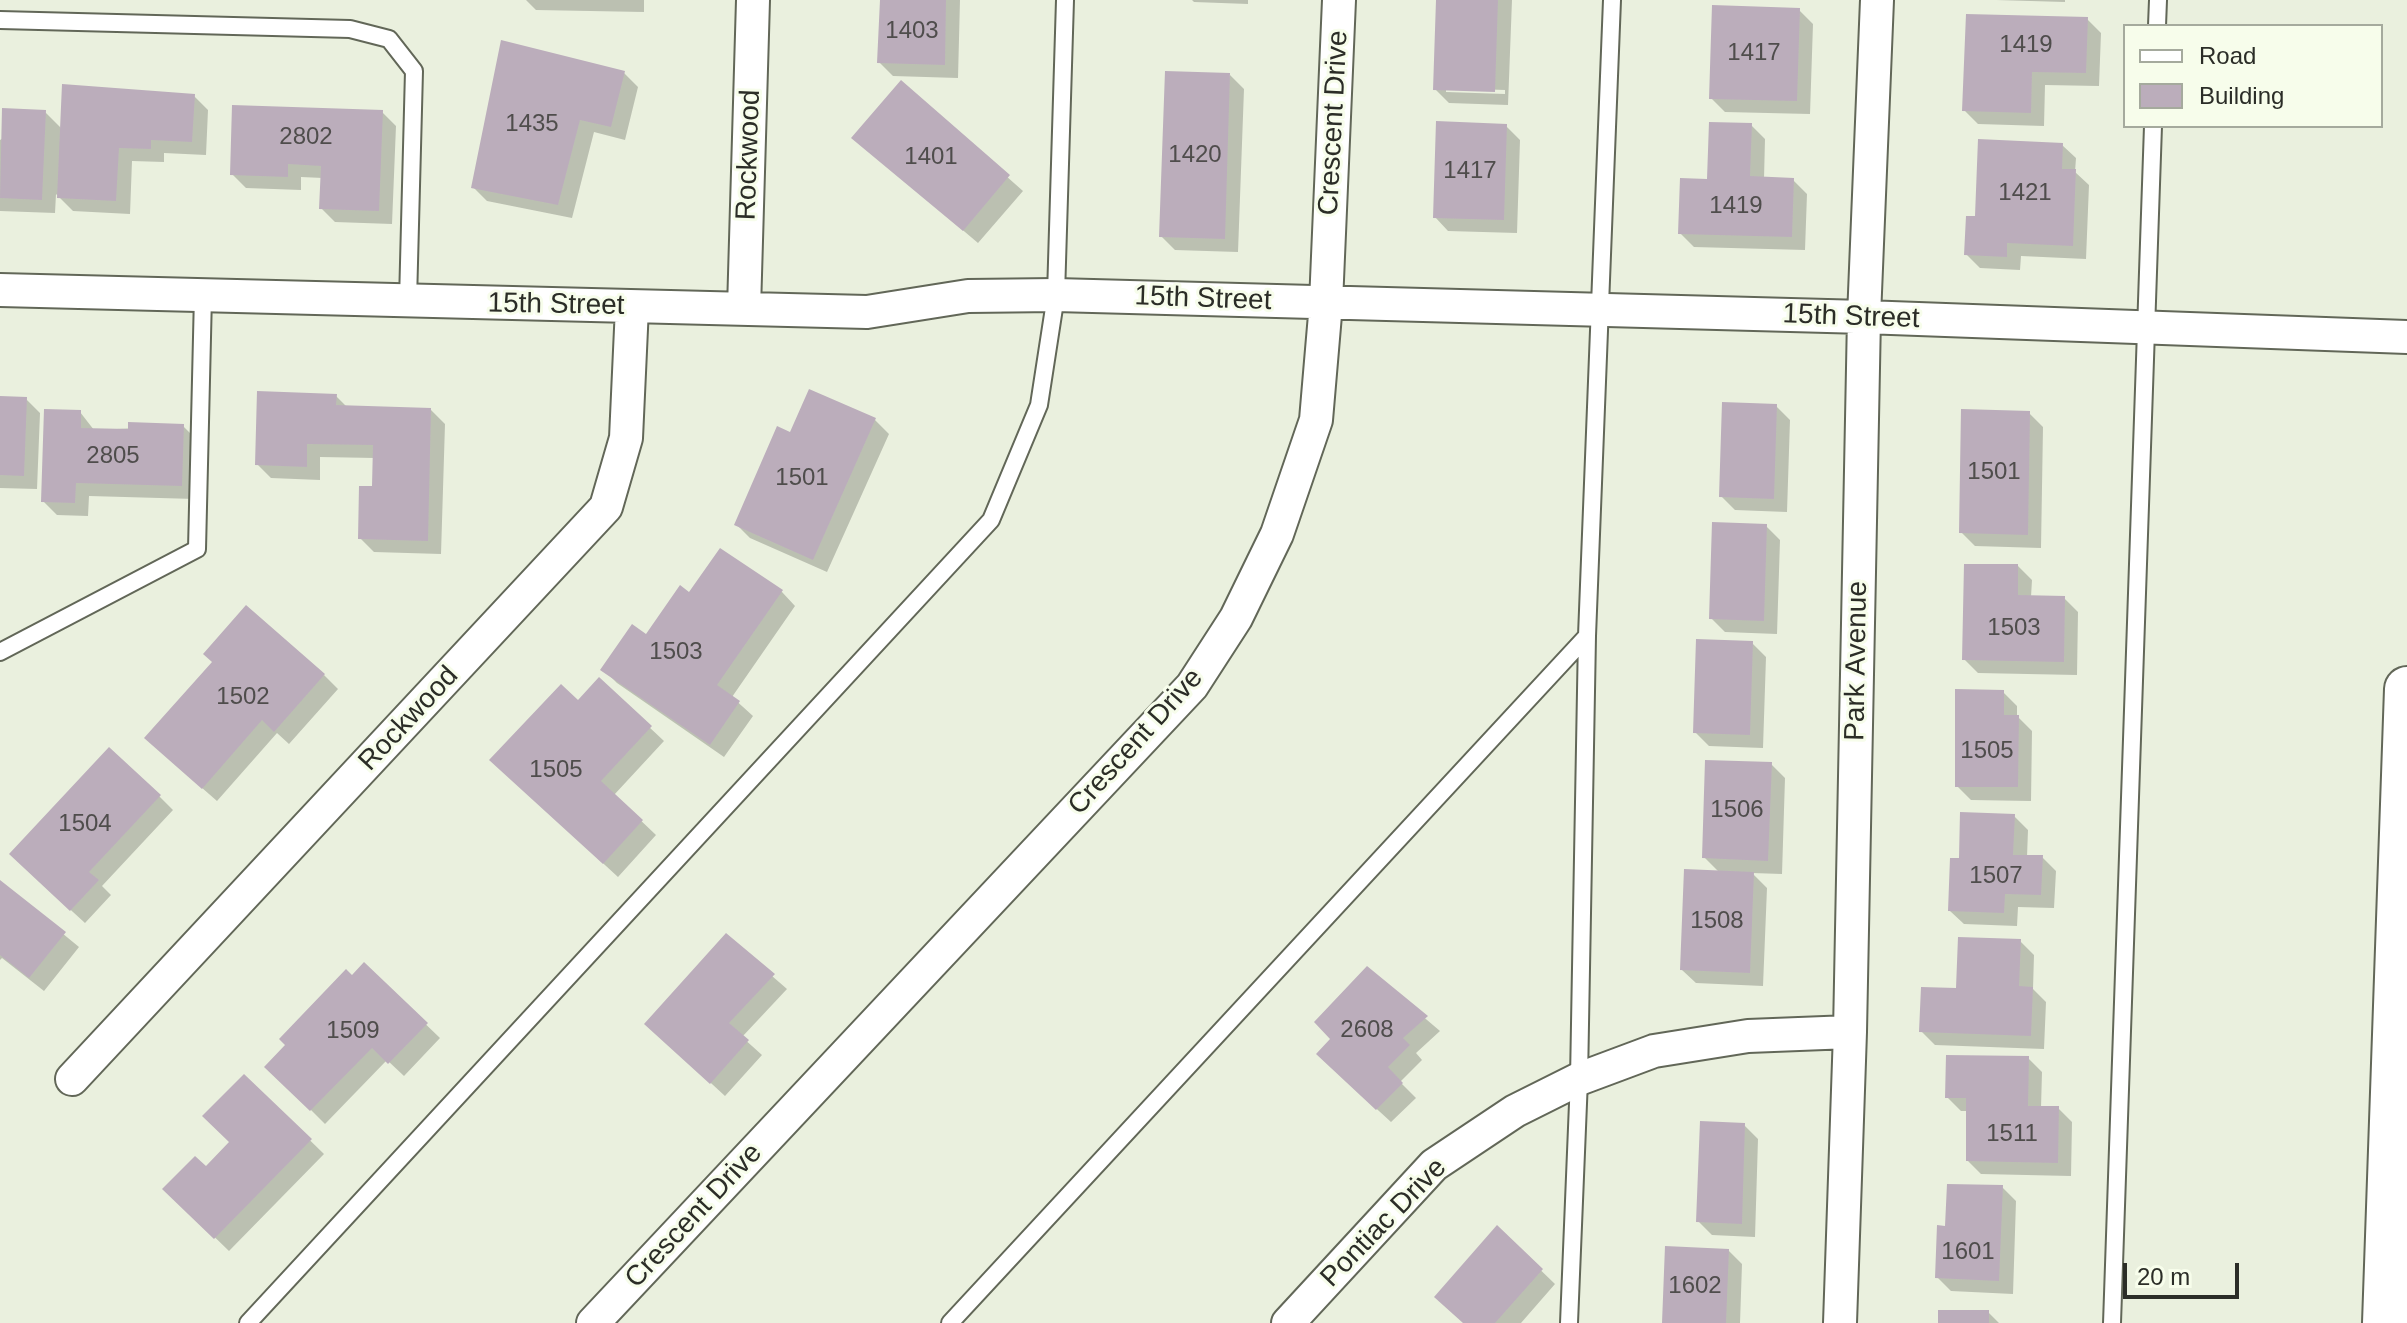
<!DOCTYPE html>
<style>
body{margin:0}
#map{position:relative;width:2407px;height:1323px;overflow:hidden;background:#eaf0de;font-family:Helvetica,sans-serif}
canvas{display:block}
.legend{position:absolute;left:2123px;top:24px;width:260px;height:104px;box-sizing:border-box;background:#f7fdeb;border:2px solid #a5aa9d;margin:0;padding:10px 14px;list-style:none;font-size:24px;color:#2b2d27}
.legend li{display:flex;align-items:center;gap:16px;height:40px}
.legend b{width:40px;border:2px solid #a5aa9d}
.scale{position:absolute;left:2123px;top:1263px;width:116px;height:36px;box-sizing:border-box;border:4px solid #2b2d27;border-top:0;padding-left:10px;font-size:24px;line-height:28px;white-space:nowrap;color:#2b2d27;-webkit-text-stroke:6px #f7fdeb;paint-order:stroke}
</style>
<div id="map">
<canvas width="2407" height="1323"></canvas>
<ul class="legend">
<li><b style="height:10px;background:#fff"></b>Road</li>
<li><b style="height:22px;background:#bbadbb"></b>Building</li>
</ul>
<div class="scale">20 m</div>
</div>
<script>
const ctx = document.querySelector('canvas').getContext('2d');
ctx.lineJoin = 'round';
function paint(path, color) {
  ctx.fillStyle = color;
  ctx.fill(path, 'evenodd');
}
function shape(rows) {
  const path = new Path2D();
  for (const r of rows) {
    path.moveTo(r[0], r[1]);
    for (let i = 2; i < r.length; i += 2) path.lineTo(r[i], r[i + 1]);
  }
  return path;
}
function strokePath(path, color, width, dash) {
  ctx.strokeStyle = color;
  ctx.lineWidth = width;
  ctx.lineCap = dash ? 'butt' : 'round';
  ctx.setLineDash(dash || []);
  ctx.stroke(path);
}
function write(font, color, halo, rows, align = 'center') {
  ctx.font = font + ' Helvetica,sans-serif';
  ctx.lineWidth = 6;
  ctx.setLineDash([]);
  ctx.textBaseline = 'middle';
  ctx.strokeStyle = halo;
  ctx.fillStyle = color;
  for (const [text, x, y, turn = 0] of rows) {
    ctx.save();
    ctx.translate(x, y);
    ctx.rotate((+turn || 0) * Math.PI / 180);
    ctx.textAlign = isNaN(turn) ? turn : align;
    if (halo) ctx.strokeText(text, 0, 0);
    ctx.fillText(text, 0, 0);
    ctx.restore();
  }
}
const shadow = shape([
 [526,0,644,0,644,12,536,10],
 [882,0,960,0,958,78,893,76,879,62],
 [1192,0,1248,0,1248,4,1194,2],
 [1438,0,1512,0,1508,105,1449,103,1435,89],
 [1446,88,1505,90,1505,94,1446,92],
 [1996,0,2065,0,2065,2],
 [1799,10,1813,24,1810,114,1725,112,1711,98],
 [2087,19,2101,33,2099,86,2045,85,2044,126,1978,124,1965,111],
 [624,73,638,87,625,140,594,132,572,218,487,201,473,187],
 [1230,75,1244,89,1238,252,1175,250,1161,236],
 [901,83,1023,191,978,243,854,138],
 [194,96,208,110,206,155,164,153,164,162,132,161,130,214,73,211,56,194,55,213,0,211,0,140,45,112,62,129],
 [382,112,396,126,392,224,335,222,321,208,323,178,301,177,301,190,246,188,232,174],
 [1751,125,1765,139,1764,179,1793,180,1807,194,1805,250,1694,247,1680,233,1709,181],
 [1506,126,1520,140,1517,233,1448,231,1435,217],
 [2062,145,2076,158,2075,172,2089,185,2086,259,2021,256,2020,270,1980,268,1966,254,1976,218],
 [336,396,348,408,431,410,445,424,441,554,374,552,360,538,374,488,375,458,320,457,320,480,271,478,257,464],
 [0,398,26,399,40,413,37,489,0,488],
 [1776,406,1790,420,1787,512,1735,510,1721,496],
 [80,412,94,430,183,426,197,440,195,499,89,496,88,516,57,515,43,501],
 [2029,413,2043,427,2041,548,1975,546,1961,532],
 [875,420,889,434,827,572,750,538,736,524,791,435],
 [1766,526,1780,540,1777,634,1725,632,1711,618],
 [2018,566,2032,580,2031,597,2064,598,2078,612,2077,675,1978,673,1964,659],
 [782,592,795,606,732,697,753,716,724,757,617,683,603,669,646,637,690,595],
 [1752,643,1766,657,1763,748,1709,746,1695,732],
 [324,675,338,689,289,744,277,733,217,801,161,752],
 [599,680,664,741,614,795,656,835,618,877,506,774],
 [2003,692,2017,706,2017,716,2032,731,2031,801,1971,800,1957,786],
 [1771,764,1785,778,1782,874,1752,873,1767,888,1763,986,1696,983,1682,970,1719,872,1704,857],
 [159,796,173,810,102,886,111,895,85,923,25,868],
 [2014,816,2028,830,2027,857,2042,857,2056,871,2054,908,2018,907,2017,926,1964,924,1950,911,1961,860],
 [0,882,79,947,44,991,2,958,0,960],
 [726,936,787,989,742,1037,762,1055,725,1096,661,1037],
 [2020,941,2034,955,2033,989,2046,1002,2044,1049,1935,1045,1921,1031,1958,990],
 [364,965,440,1038,404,1076,387,1060,325,1124,267,1066],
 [1367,969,1440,1031,1416,1053,1422,1060,1400,1082,1416,1098,1391,1122,1332,1068,1333,1039],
 [2028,1058,2042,1072,2041,1108,2058,1108,2072,1122,2071,1176,1981,1174,1968,1161,1968,1111,1961,1111,1947,1097],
 [244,1076,324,1154,229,1251,165,1189,206,1169,232,1142],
 [1744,1125,1758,1139,1755,1237,1712,1235,1698,1221],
 [2002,1187,2016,1201,2013,1294,1951,1291,1937,1277],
 [1497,1228,1555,1284,1521,1323,1465,1323],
 [1728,1250,1742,1264,1740,1323,1664,1323],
 [1988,1312,1999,1323,1940,1323]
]);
const building = shape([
 [880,0,946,0,945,65,877,63],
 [1436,0,1498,0,1495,92,1433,90],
 [1712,5,1800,8,1797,101,1709,99],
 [1966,14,2088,17,2086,73,2032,72,2031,113,1962,111],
 [501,40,625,71,611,127,580,120,558,205,471,188],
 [1165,71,1230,73,1225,239,1159,237],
 [901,80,1010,175,963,231,851,138],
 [62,84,195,94,192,142,151,140,151,149,119,148,116,201,57,198],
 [232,105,383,110,379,211,319,209,321,166,288,164,288,177,230,175],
 [2,108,46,110,42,200,0,198],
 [1436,121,1507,124,1504,220,1433,218],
 [1709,122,1752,123,1750,176,1794,178,1792,237,1678,234,1680,178,1707,179],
 [1978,139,2063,143,2062,169,2076,169,2073,246,2007,243,2007,257,1964,255,1966,216,1975,216],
 [809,389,876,418,813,560,734,525,777,426,790,432],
 [257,391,337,394,336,405,431,408,428,541,358,539,359,486,372,486,373,445,307,444,307,467,255,465],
 [0,396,27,397,24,476,0,475],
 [1722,402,1777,404,1774,499,1719,497],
 [44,409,81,410,81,428,128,429,128,422,184,424,182,486,76,483,75,503,41,502],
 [1961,409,2030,411,2028,535,1959,533],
 [1712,522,1767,524,1764,621,1709,619],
 [720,548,783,590,717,685,740,701,710,745,600,670,632,624,646,634,680,585,689,592],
 [1964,564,2018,564,2018,595,2065,596,2064,662,1962,660],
 [246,605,325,674,274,732,262,720,202,789,144,738,212,662,203,654],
 [1696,639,1753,641,1750,735,1693,733],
 [599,677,652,726,601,781,643,820,603,864,489,760,561,684,578,700],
 [1955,689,2004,690,2004,715,2019,715,2018,787,1955,787],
 [109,747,161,795,89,872,99,880,70,911,9,854],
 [1705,760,1772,762,1768,861,1702,858],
 [1960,812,2015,814,2013,855,2043,855,2041,895,2005,894,2004,913,1948,911,1950,858,1959,858],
 [1684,869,1754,872,1750,973,1680,970],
 [0,880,66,932,29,978,0,955],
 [726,933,775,974,729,1023,749,1040,710,1084,644,1024],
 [1958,937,2021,939,2019,986,2033,987,2031,1036,1919,1032,1921,987,1956,988],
 [364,962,428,1023,388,1064,372,1048,310,1111,264,1067,285,1045,279,1039,346,969,352,975],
 [1367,966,1428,1016,1403,1038,1410,1045,1388,1067,1403,1083,1376,1110,1316,1054,1330,1039,1314,1022],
 [1946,1055,2029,1056,2028,1106,2059,1106,2058,1163,1966,1161,1966,1098,1945,1098],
 [244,1074,312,1139,214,1239,162,1189,195,1156,206,1166,229,1142,202,1116],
 [1700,1121,1745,1123,1742,1224,1696,1222],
 [1947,1184,2003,1185,1999,1281,1935,1278,1937,1225,1945,1226],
 [1497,1225,1543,1269,1495,1323,1463,1323,1434,1297],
 [1665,1246,1729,1249,1726,1323,1662,1323],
 [1938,1310,1989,1310,1989,1323,1938,1323]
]);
const lane = shape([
 [0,20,350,29,389,39,414,71,408,301],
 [2157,26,2158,0],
 [0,652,197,549,203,295],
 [248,1323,991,520,1039,405,1056,295,1065,0],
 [950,1323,1587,636],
 [1569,1323,1579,1079,1587,636,1612,0],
 [2112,1323,2153,126]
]);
const street = shape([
 [0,290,867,312,968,296,1056,295,1864,317,2407,337],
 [744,309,753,0],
 [72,1079,606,507,626,438,632,307],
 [593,1323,1192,686,1236,618,1277,534,1316,420,1326,303,1339,0],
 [1288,1323,1434,1165,1515,1111,1579,1079,1654,1051,1748,1036,1850,1032],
 [1840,1323,1850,1032,1864,317,1877,0]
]);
const secondary = shape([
 [2385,1323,2407,689]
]);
const numberNames = [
 ["1403",912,31],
 ["1419",2026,45],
 ["1417",1754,53],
 ["1435",532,124],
 ["2802",306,137],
 ["1420",1195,155],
 ["1401",931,157],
 ["1417",1470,171],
 ["1421",2025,193],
 ["1419",1736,206],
 ["2805",113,456],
 ["1501",1994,472],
 ["1501",802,478],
 ["1503",2014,628],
 ["1503",676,652],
 ["1502",243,697],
 ["1505",1987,751],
 ["1505",556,770],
 ["1506",1737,810],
 ["1504",85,824],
 ["1507",1996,876],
 ["1508",1717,921],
 ["2608",1367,1030],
 ["1509",353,1031],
 ["1511",2012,1134],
 ["1601",1968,1252],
 ["1602",1695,1286]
];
const streetNames = [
 ["Crescent Drive",1334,123,-87],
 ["Rockwood",749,155,-88],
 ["15th Street",1203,299,2],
 ["15th Street",556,305,1],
 ["15th Street",1851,317,2],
 ["Park Avenue",1857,661,-89],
 ["Rockwood",409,719,-47],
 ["Crescent Drive",1136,742,-48],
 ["Crescent Drive",694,1216,-47],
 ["Pontiac Drive",1384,1223,-46]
];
paint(shadow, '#0003');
paint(building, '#bbadbb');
strokePath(lane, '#626758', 20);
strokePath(street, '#626758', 36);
strokePath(secondary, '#626758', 48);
strokePath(lane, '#fff', 16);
strokePath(street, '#fff', 32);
strokePath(secondary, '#fff', 44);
write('24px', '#4f4d4c', null, numberNames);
write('28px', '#2b2d27', '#f7fdeb', streetNames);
</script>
